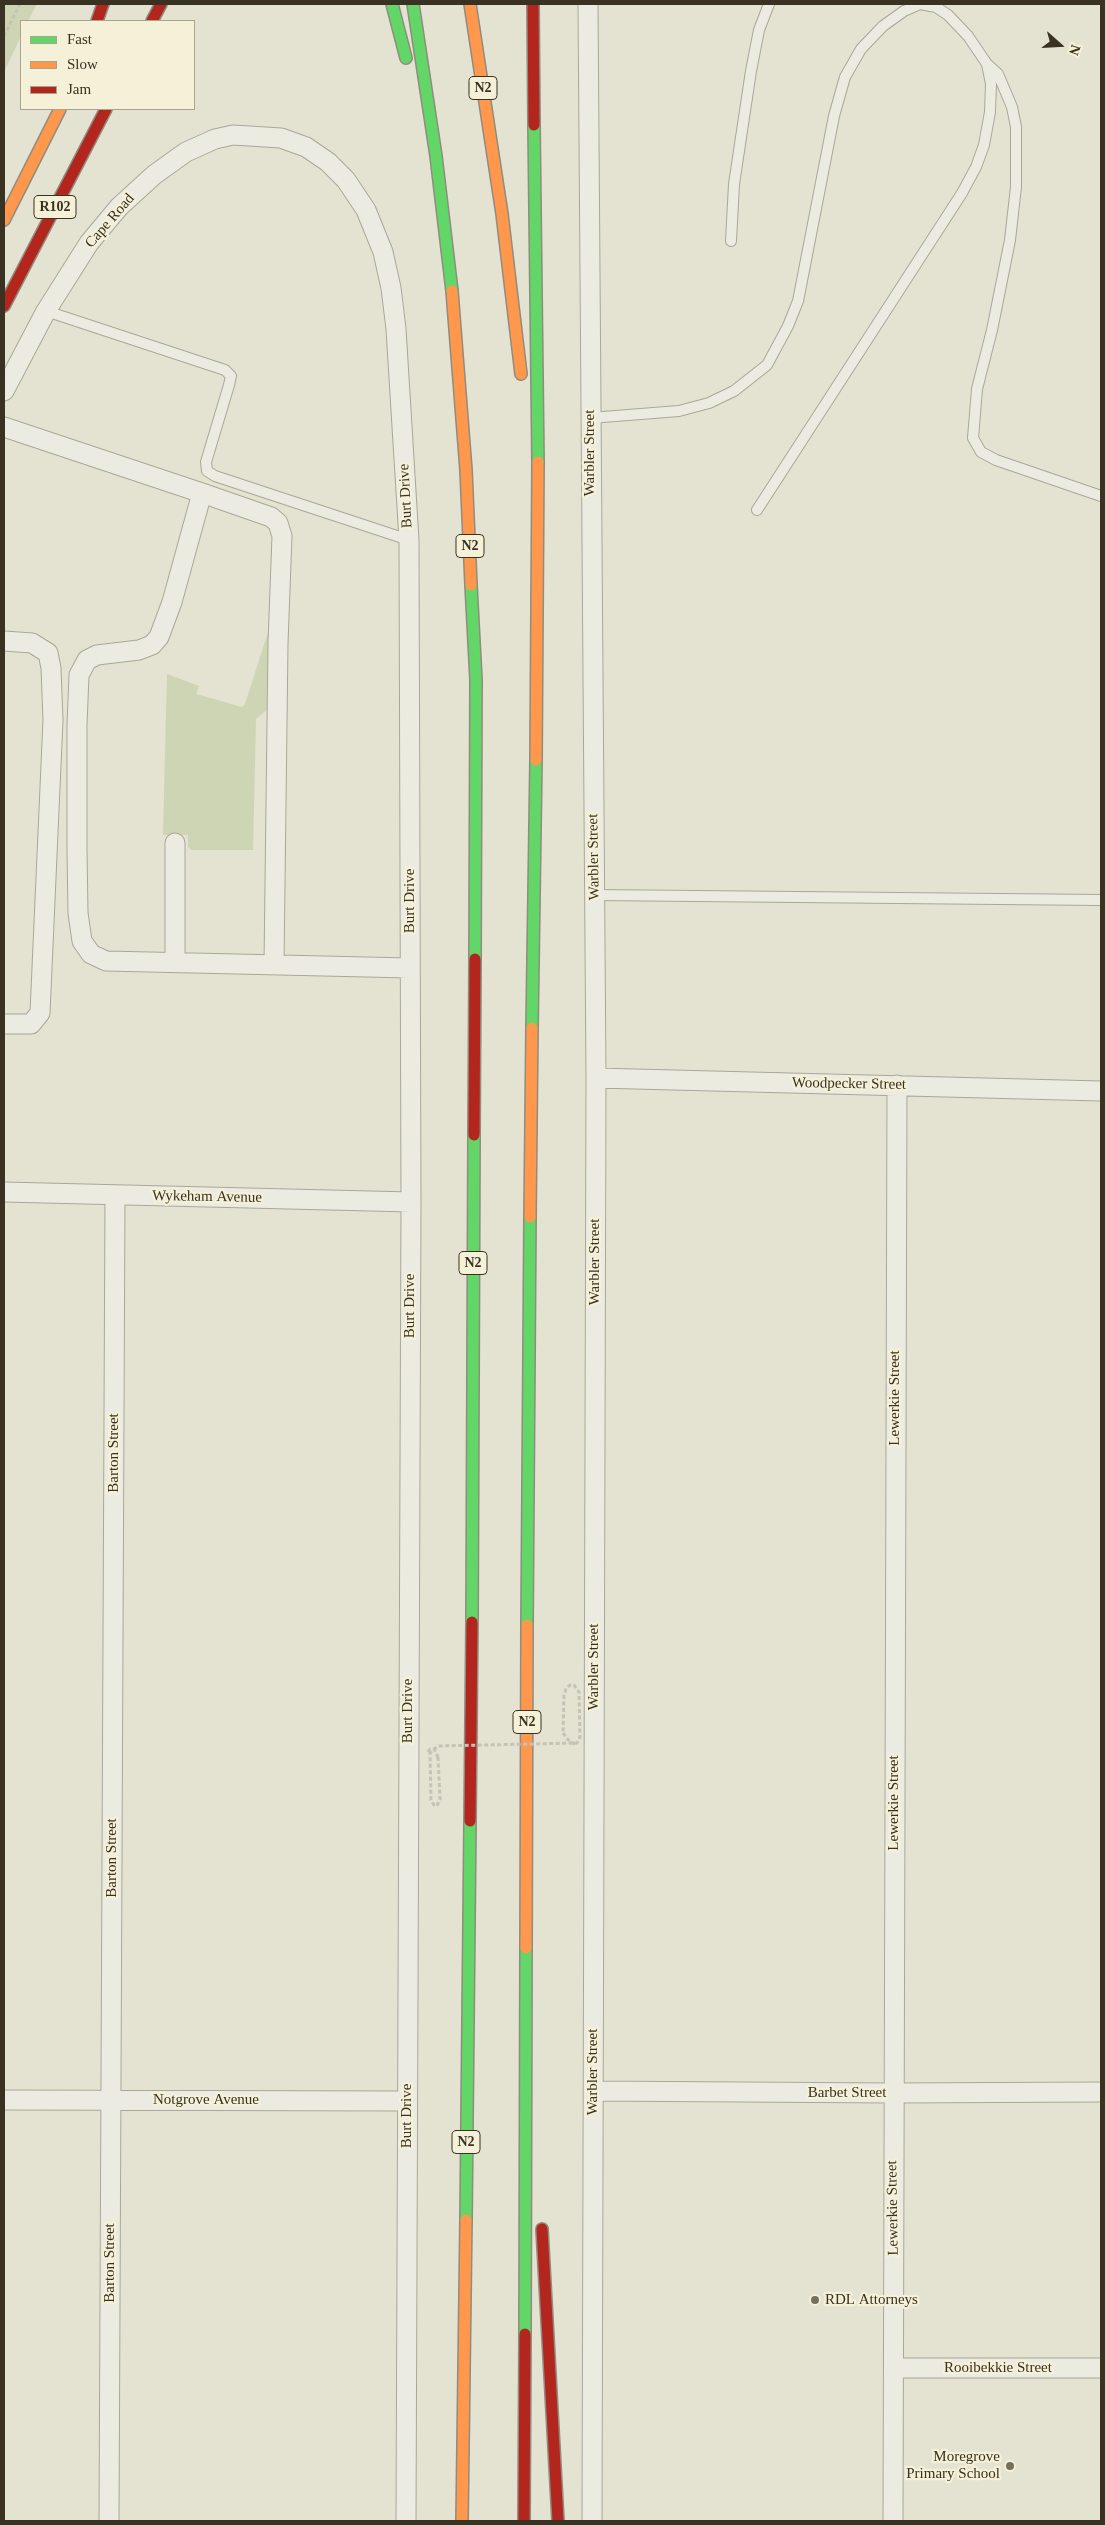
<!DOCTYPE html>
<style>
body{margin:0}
#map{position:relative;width:1105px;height:2525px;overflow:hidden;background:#e4e2d0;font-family:"Times New Roman",serif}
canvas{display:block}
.frame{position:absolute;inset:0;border:5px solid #393121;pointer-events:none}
.legend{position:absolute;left:20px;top:20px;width:175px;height:90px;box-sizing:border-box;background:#f4f1d8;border:1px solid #a9a48f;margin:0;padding:6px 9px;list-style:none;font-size:15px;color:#393121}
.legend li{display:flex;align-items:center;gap:10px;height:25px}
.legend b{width:25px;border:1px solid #a9a48f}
.north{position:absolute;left:1035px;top:20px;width:50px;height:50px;-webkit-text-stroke:4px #f4f1d8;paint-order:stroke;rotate:109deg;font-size:14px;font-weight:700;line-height:20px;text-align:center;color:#393121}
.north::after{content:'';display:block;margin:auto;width:18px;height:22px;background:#393121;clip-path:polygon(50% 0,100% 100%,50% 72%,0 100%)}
</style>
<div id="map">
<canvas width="1105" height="2525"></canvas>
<div class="frame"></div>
<ul class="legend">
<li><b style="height:6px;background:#63d668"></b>Fast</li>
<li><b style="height:6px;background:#ff974d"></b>Slow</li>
<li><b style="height:6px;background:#b3261e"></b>Jam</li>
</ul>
<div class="north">N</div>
</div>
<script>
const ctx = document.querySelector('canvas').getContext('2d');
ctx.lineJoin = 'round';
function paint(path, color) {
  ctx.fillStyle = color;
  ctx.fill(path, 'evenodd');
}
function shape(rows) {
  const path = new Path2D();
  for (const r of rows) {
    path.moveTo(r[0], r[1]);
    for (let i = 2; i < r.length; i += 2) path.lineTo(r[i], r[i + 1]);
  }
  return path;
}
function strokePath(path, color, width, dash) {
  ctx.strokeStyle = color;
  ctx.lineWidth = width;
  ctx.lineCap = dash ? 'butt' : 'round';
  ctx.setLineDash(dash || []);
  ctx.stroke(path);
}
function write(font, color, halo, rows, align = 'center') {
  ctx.font = font + ' "Times New Roman",serif';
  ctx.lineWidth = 4.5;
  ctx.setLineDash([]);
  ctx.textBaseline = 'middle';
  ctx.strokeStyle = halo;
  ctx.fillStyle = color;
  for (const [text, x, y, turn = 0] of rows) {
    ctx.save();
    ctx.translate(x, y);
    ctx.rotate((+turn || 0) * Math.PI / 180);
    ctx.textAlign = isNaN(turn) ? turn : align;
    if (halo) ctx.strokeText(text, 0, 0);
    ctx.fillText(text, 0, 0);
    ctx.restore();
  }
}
const green = shape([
 [4,4,37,4,28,21,21,21,21,36,4,72],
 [270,626,267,710,256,719,253,850,191,850,188,846,188,835,163,835,167,674,199,686,196,694,242,707,245,704]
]);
const path = shape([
 [4,36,20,4],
 [563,1733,570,1742,576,1744],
 [428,1752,430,1749,434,1749,438,1757]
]);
const lane = shape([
 [731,241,734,184,751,71,759,30,769,4],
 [46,311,225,370,231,376,229,385,206,462,207,471,215,476,409,540],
 [590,418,679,411,709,403,734,391,767,365,788,326,798,301,834,116,845,77,861,49,883,26,904,11,920,4,936,7,948,15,968,36,987,64,998,74,1012,107,1016,127,1016,187,1010,240,992,330,977,389,973,438,981,452,996,460,1101,496],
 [757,510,962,193,976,167,984,145,990,112,991,84,987,64],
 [594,895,1101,900]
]);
const street = shape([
 [588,4,596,1078,592,2521],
 [4,391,46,311,89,243,119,207,154,175,186,152,215,139,233,135,281,138,306,147,328,162,346,180,366,210,383,252,391,288,396,329,409,540,411,1202,406,2521],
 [4,427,202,493,271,517,278,523,282,536,278,643,274,965],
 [202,493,172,602,159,637,152,645,139,650,97,655,87,660,79,675,77,725,77,849,78,913,82,941,91,954,106,961,410,968],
 [4,641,32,643,48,653,51,668,53,720,40,1013,31,1024,4,1024],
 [175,962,175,843],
 [596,1078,1101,1091],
 [4,1192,411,1202],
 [593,2091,892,2093,1101,2092],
 [4,2100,407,2101],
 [895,2368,1101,2368],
 [109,2521,115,1195],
 [893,2521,897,1085]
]);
const fast = shape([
 [392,4,406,58],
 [413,4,436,156,452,291],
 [534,125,538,462],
 [471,585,476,680,475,959],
 [532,1028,536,760],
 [472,1622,474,1135],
 [527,1625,530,1217],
 [466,2220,470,1821],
 [525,2334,526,1948]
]);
const slow = shape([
 [470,4,502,214,521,374],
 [4,220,60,109],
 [452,291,466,470,471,585],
 [536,760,538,462],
 [530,1217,532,1028],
 [526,1948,527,1625],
 [462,2521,466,2220]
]);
const jam = shape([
 [533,4,534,125],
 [97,21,103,4],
 [152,21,161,4],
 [4,306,106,109],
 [474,1135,475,959],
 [470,1821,472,1622],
 [542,2229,558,2521],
 [524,2521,525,2334]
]);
const pathBridge = shape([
 [438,1757,440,1799,437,1806,434,1805,431,1800,430,1753,438,1746,577,1743,580,1737,579,1692,574,1685,570,1685,566,1689,564,1695,563,1733]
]);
const markers = [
 [815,2300,5,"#756f5e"],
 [1010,2466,5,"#756f5e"]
];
const shields = [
 [483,88,28],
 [55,207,42],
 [470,546,28],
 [473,1263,28],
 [527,1722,28],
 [466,2142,28]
];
const shieldNames = [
 ["N2",483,88],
 ["R102",55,207],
 ["N2",470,546],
 ["N2",473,1263],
 ["N2",527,1722],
 ["N2",466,2142]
];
const streetNames = [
 ["Cape Road",110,221,-49],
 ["Warbler Street",590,453,-90],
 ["Burt Drive",406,496,-93],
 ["Warbler Street",594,857,-91],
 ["Burt Drive",410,901,-90],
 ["Woodpecker Street",849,1084,1],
 ["Wykeham Avenue",207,1197,1],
 ["Warbler Street",595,1262,-90],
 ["Burt Drive",410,1306,-90],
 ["Lewerkie Street",895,1398,-90],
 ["Barton Street",114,1453,-90],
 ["Warbler Street",594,1667,-90],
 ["Burt Drive",408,1711,-90],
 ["Lewerkie Street",894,1803,-90],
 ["Barton Street",112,1858,-90],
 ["Warbler Street",593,2072,-90],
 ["Barbet Street",847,2093],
 ["Notgrove Avenue",206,2100],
 ["Burt Drive",407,2116,-90],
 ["Lewerkie Street",893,2208,-91],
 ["Barton Street",110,2263,-90],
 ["Rooibekkie Street",998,2368]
];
const poiNames = [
 ["RDL Attorneys",825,2300],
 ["Moregrove",1000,2457,"right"],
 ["Primary School",1000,2474,"right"]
];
paint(green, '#ced5b4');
strokePath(lane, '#aaa799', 12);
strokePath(street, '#aaa799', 21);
strokePath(fast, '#8f8c80', 14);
strokePath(slow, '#8f8c80', 14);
strokePath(jam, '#8f8c80', 14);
strokePath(path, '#c5c3b8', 3, [4, 2.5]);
strokePath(lane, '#ecebe1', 10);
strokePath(street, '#ecebe1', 19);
strokePath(fast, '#63d668', 11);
strokePath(slow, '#ff974d', 11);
strokePath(jam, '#b3261e', 11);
strokePath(pathBridge, '#c5c3b8', 3, [4, 2.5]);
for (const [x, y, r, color] of markers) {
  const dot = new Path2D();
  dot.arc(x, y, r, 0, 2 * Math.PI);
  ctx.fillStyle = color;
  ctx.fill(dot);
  strokePath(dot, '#f4f1d8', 2);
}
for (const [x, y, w] of shields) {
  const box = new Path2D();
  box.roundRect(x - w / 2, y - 11.5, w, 23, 4);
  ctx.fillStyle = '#f4f1d8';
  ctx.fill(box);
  strokePath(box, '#393121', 1);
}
write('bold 14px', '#393121', null, shieldNames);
write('15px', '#393121', '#f4f1d8', streetNames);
write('15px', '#393121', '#f4f1d8', poiNames, 'left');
</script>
